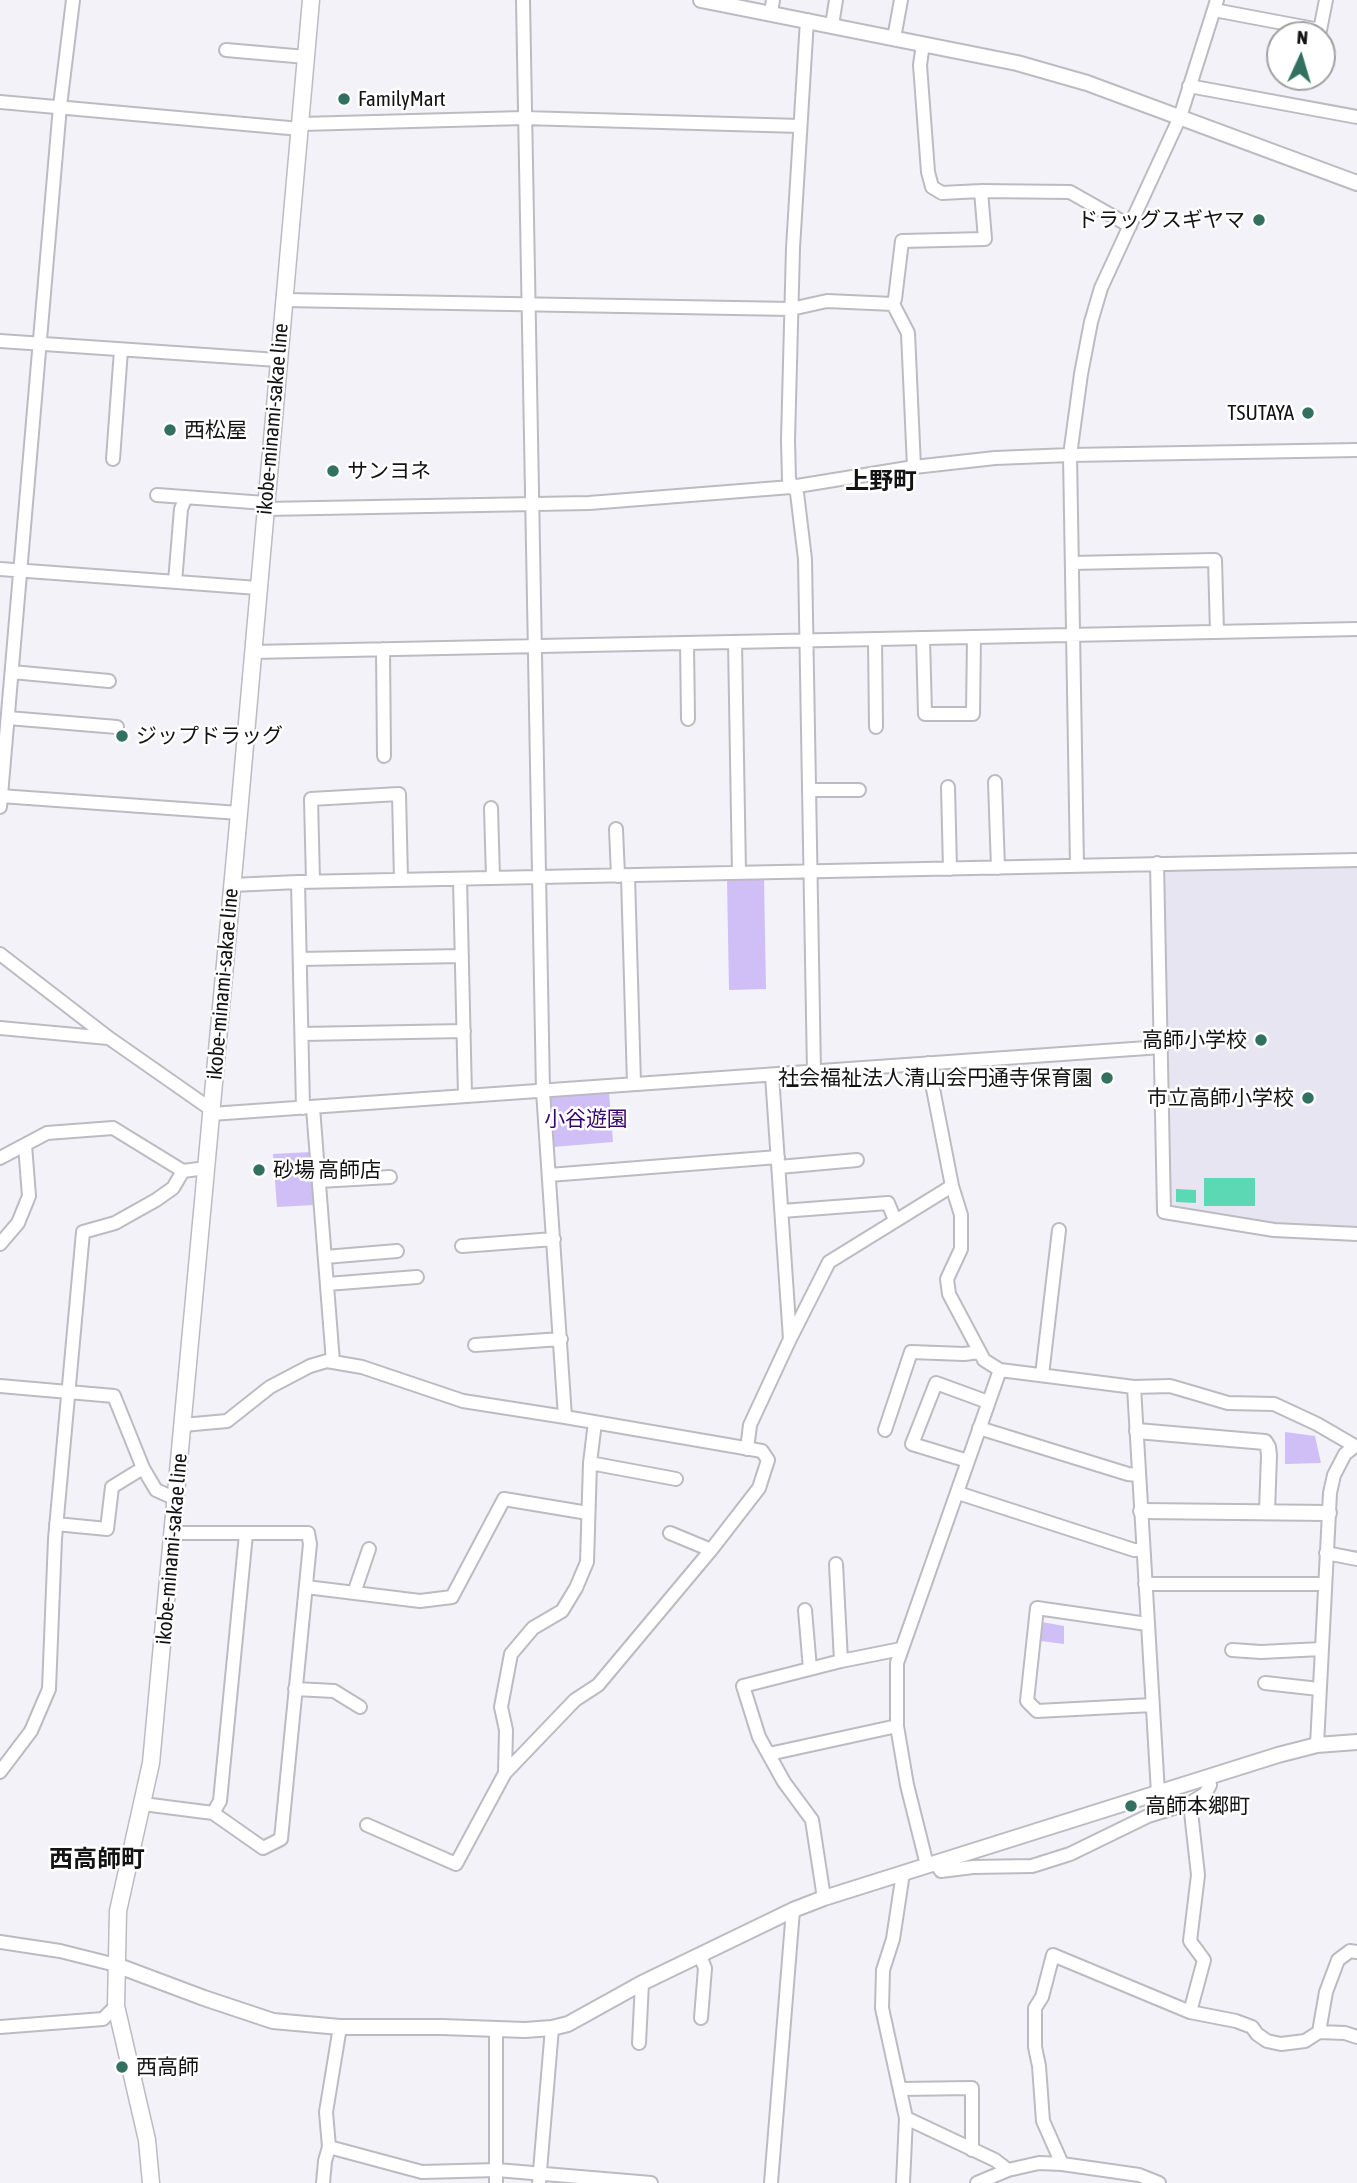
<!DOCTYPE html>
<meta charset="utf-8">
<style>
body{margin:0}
#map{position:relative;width:1357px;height:2183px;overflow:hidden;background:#f3f2f8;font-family:"Asap Condensed",sans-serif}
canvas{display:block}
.north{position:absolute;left:1266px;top:21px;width:70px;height:70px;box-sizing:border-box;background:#fff;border:2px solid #a1a1a1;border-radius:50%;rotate:4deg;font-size:19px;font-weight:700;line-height:28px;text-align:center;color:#131314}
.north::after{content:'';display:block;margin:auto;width:24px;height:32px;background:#32715f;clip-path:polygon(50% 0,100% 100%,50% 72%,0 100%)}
</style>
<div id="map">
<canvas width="1357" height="2183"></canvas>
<div class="north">N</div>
</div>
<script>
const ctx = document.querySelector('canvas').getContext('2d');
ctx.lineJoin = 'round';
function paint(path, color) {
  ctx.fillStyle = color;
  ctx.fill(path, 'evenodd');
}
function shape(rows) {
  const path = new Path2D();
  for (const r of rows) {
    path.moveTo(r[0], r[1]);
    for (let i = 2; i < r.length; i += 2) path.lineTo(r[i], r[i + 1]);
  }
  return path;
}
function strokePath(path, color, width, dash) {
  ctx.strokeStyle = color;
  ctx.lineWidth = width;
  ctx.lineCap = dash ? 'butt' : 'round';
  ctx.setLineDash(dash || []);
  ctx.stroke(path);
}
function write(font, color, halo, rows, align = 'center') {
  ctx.font = font + ' "Asap Condensed","Noto Sans JP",sans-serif';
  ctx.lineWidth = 5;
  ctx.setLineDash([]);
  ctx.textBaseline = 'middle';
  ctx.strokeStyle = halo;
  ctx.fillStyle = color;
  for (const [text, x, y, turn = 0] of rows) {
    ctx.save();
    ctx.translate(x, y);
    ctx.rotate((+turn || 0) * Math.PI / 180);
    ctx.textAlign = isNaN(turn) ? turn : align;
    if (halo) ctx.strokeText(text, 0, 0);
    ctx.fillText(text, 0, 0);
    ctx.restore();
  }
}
const built = shape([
 [1357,865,1357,1230,1283,1226,1168,1206,1162,875,1167,869]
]);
const green = shape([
 [764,878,766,989,729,990,727,879],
 [609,1092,613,1142,553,1147,549,1098,551,1096],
 [310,1152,314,1205,277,1207,273,1154],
 [1285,1432,1315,1436,1321,1463,1285,1464],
 [1042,1622,1064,1626,1064,1644,1041,1641]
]);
const water = shape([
 [1204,1178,1255,1178,1255,1206,1204,1206],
 [1176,1189,1196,1190,1196,1203,1176,1202]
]);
const minor = shape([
 [523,0,543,1091,565,1417],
 [1214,10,1320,30,1326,0],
 [771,13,773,0],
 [807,20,793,248,788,440,789,480,797,493,805,559,814,1072],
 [832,25,836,0],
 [894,38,901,0],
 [923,44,920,65,928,172,932,187,942,193,981,191],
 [226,50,306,57],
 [1189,86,1357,117],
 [0,102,300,129],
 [301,124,524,118,800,126],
 [284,300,791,309,827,301,893,304,895,299,902,241,985,239,981,191,1070,192,1130,226],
 [893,304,908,333,914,467],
 [0,341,278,360],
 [113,459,121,350],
 [157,495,265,503],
 [265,509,589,503,791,487,914,467,995,458,1070,455,1357,450],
 [1072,563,1215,560,1217,632],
 [0,569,258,588],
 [175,582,181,509,186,497],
 [923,638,925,714,973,714,974,637],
 [875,639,876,727],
 [735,642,739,873],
 [687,643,688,719],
 [383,649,384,756],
 [252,652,1357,629],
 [12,672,109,681],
 [8,718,117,727],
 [995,782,998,868],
 [948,787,950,869],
 [810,790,859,790],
 [0,796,239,813],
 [0,807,60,106,73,0],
 [491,808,493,878],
 [616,829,618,876],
 [1157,863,1164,1212,1274,1230,1357,1234],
 [1077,866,1070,455,1081,374,1091,322,1101,288,1180,117,1217,0],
 [628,876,634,1084],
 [460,879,465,1096],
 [313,881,311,799,399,794,401,880],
 [298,882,303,1108],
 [232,885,298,882,1357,860],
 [0,954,109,1038,212,1110],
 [300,959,462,956],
 [0,1028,108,1038],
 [302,1034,464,1031],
 [928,1063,952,1186,961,1215,961,1249,947,1279,949,1294,984,1360,1000,1370,1134,1387,1158,1793],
 [313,1108,333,1362],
 [211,1114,1161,1047],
 [0,1158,47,1133,113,1128,183,1171,206,1168],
 [779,1167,857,1160],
 [549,1175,778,1157],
 [319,1181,390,1177],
 [782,1211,888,1203,895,1220],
 [0,1244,18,1223,29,1196,25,1145],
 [462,1246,554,1239],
 [325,1257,397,1251],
 [327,1284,417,1277],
 [790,1339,829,1262,952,1186],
 [475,1345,561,1339],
 [1042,1375,1059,1230],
 [0,1386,114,1396,143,1468,156,1490,176,1499],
 [1134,1387,1170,1386,1228,1403,1274,1404,1317,1424,1355,1446,1345,1454,1334,1475,1330,1493,1317,1745],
 [183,1425,227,1421,270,1387,310,1366,327,1361,362,1367,463,1401,565,1417,762,1451,768,1460,759,1488,711,1550,598,1685,575,1700,505,1773],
 [979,1428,1128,1474,1138,1475],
 [885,1430,911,1352,964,1354,980,1352],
 [747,1449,750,1425,790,1339,772,1075],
 [968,1461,912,1444,936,1383,988,1402],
 [590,1463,676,1479],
 [958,1493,1134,1550,1143,1550],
 [56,1524,107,1529,112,1487,143,1468],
 [670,1533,711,1550],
 [1326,1553,1357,1559],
 [836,1564,841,1661],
 [1145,1584,1324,1584],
 [306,1587,420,1601,452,1597,504,1499,588,1513],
 [354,1593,369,1549],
 [805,1610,810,1669],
 [1147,1624,1037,1608,1027,1701,1037,1711,1152,1705],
 [1232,1650,1261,1652,1321,1649],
 [1265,1683,1319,1689],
 [295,1689,334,1691,360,1707],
 [769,1754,897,1726],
 [0,1772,31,1731,49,1689,55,1539,83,1232,115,1223,156,1200,173,1188,183,1171],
 [143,1804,213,1813,263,1848,281,1839,310,1544,308,1533,173,1533],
 [213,1813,220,1801,246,1534],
 [367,1825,456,1864,505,1773,506,1730,501,1707,511,1654,533,1628,562,1611,576,1588,587,1562,590,1463,595,1422],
 [935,1863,941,1871,973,1867,1032,1866,1070,1854,1148,1816,1190,1803,1205,1794,1210,1785,1208,1777],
 [927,1865,907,1785,897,1726,897,1663,1000,1370],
 [903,1873,893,1939,883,1970,882,2008,906,2118,903,2183],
 [824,1898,812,1820,784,1782,759,1737,743,1686,841,1661,901,1649],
 [0,1942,60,1951,116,1965],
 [700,1956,705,1968,701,2018],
 [1190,2012,1236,2021,1252,2027,1257,2034,1267,2041,1281,2044,1305,2041,1319,2032,1326,1992,1338,1960,1350,1951,1357,1952],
 [0,2027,103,2019,116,2006],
 [496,2029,496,2183],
 [1319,2032,1345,2033,1357,2037],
 [639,2043,642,1983],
 [900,2089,972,2088,972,2150],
 [906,2118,995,2160,1008,2170],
 [329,2147,422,2172,497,2170,651,2183],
 [1062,2164,1043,2121,1039,2066,1035,2047,1035,2008,1042,1997,1053,1955,1190,2012,1204,1960,1190,1941,1198,1875,1190,1803],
 [323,2183,325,2161,329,2147,326,2112,340,2027],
 [539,2183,552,2028],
 [771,2183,793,1910],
 [977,2183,1008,2170,1039,2163,1062,2164,1139,2175,1159,2183]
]);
const tertiary = shape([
 [701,0,1017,63,1087,83,1357,183],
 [1137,1431,1265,1442,1268,1447,1269,1455,1267,1512],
 [1141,1511,1329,1513],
 [116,1965,204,1998,273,2021,340,2027,442,2027,525,2030,552,2028,568,2024,642,1983,793,1910,824,1898,1278,1755,1317,1745,1357,1742]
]);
const secondary = shape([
 [151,2183,147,2140,116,2006,118,1911,151,1763,239,813,311,0]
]);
const markers = [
 [344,99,7,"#32715f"],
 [1259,220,7,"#32715f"],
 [1308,413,7,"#32715f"],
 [170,430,7,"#32715f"],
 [333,471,7,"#32715f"],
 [122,736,7,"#32715f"],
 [1261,1040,7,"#32715f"],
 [1107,1078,7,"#32715f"],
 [1308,1098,7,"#32715f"],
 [259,1170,7,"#32715f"],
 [1131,1806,7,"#32715f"],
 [122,2067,7,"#32715f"]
];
const poiNames = [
 ["FamilyMart",358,99],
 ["ドラッグスギヤマ",1245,220,"right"],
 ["TSUTAYA",1294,413,"right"],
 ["西松屋",184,430],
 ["サンヨネ",347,471],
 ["ジップドラッグ",136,736],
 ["高師小学校",1247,1040,"right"],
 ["社会福祉法人清山会円通寺保育園",1093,1078,"right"],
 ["市立高師小学校",1294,1098,"right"],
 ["砂場 高師店",273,1170],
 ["高師本郷町",1145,1806],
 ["西高師",136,2067]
];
const streetNames = [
 ["ikobe-minami-sakae line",273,419,-85],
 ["ikobe-minami-sakae line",223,984,-85],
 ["ikobe-minami-sakae line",172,1549,-85]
];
const parkNames = [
 ["小谷遊園",586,1119]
];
const quarterNames = [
 ["上野町",881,481],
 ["西高師町",97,1859]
];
paint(built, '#e8e5f2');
paint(green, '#cfbff6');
paint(water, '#5bd9b5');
strokePath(minor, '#bdbbc1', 16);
strokePath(tertiary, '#bdbbc1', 18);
strokePath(secondary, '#bdbbc1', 19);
strokePath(minor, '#fff', 12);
strokePath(tertiary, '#fff', 14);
strokePath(secondary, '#fff', 16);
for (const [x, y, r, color] of markers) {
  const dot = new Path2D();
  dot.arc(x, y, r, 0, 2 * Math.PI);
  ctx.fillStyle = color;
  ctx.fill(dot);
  strokePath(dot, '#fff', 2.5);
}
write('21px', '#131314', '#fff', poiNames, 'left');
write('21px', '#131314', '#fff', streetNames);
write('21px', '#3a066e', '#fff', parkNames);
write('bold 24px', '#131314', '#fff', quarterNames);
</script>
